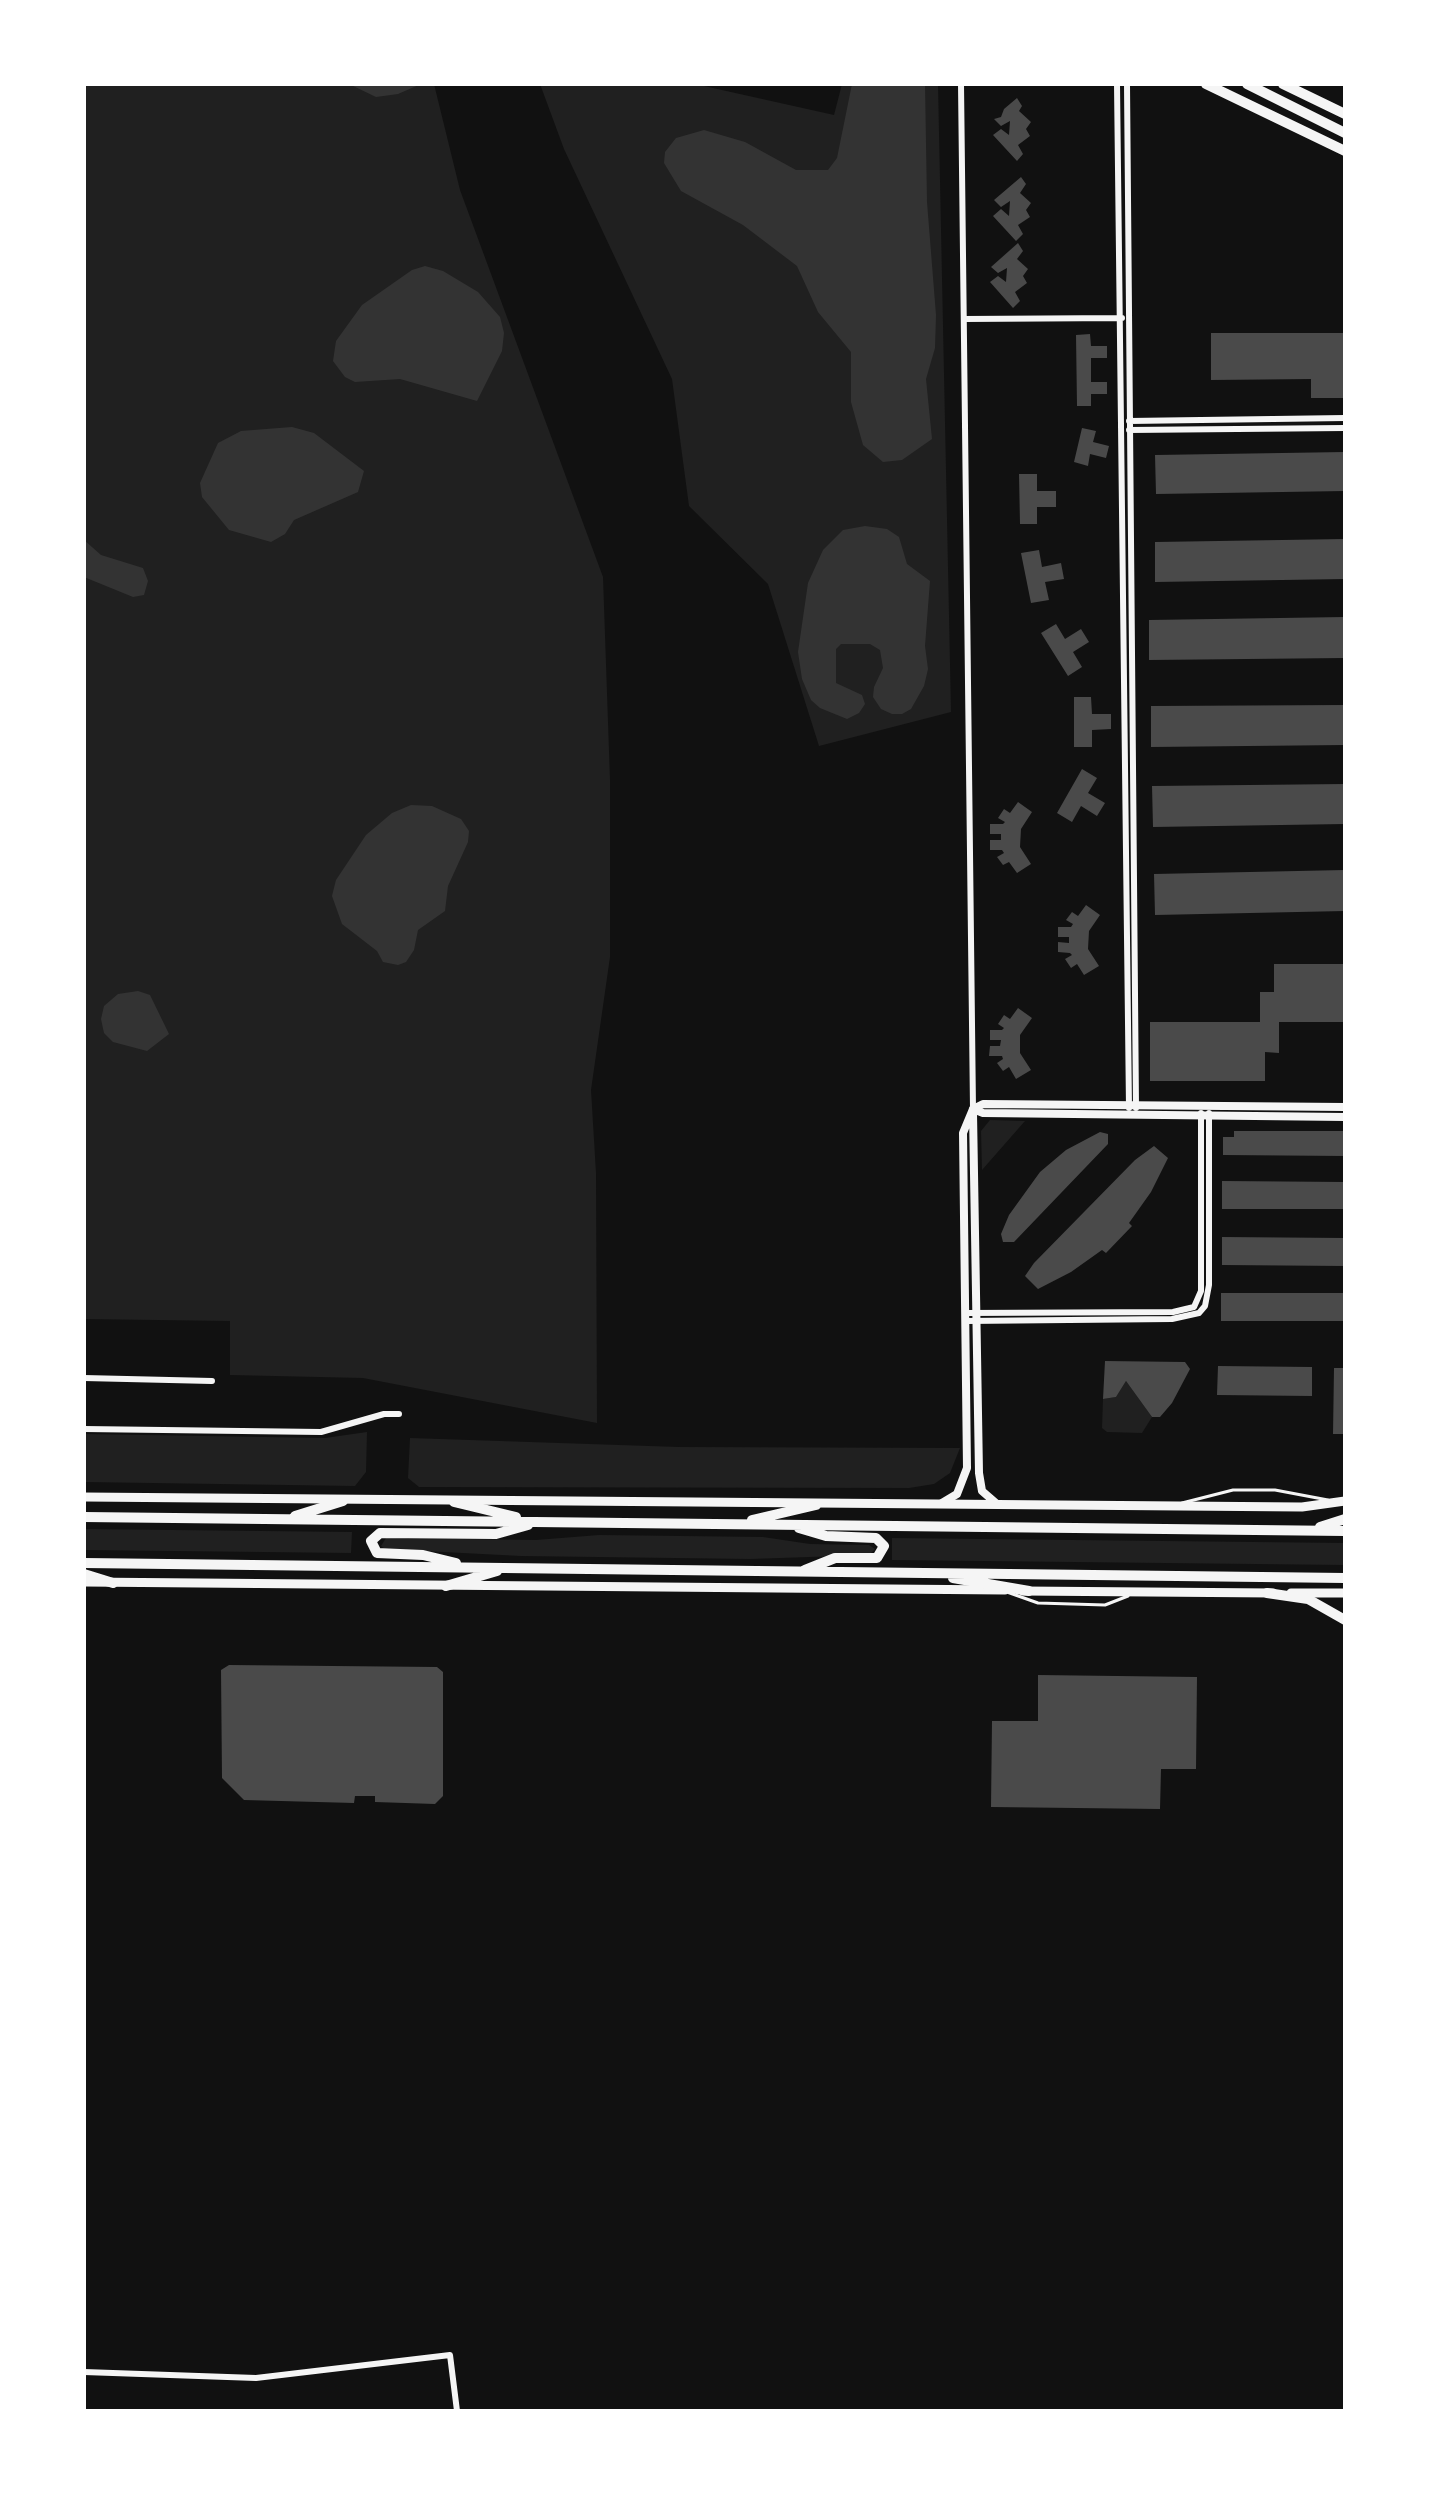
<!DOCTYPE html>
<style>
body{margin:0}
#map{position:relative;width:1429px;height:2495px;overflow:hidden;background:#111;font-family:Helvetica,sans-serif}
canvas{display:block}
.frame{position:absolute;inset:0;border:86px solid #fff;pointer-events:none}
</style>
<div id="map">
<canvas width="1429" height="2495"></canvas>
<div class="frame"></div>
</div>
<script>
const ctx = document.querySelector('canvas').getContext('2d');
ctx.lineJoin = 'round';
function paint(path, color) {
  ctx.fillStyle = color;
  ctx.fill(path, 'evenodd');
}
function shape(rows) {
  const path = new Path2D();
  for (const r of rows) {
    path.moveTo(r[0], r[1]);
    for (let i = 2; i < r.length; i += 2) path.lineTo(r[i], r[i + 1]);
  }
  return path;
}
function strokePath(path, color, width, dash) {
  ctx.strokeStyle = color;
  ctx.lineWidth = width;
  ctx.lineCap = dash ? 'butt' : 'round';
  ctx.setLineDash(dash || []);
  ctx.stroke(path);
}
const green = shape([
 [84,84,434,84,460,190,603,577,610,780,610,957,591,1090,596,1173,597,1423,363,1378,230,1375,230,1321,84,1319],
 [540,84,695,84,834,115,842,84,938,84,951,712,819,746,768,584,689,506,672,379,564,149],
 [990,1120,1025,1121,982,1170,981,1131],
 [1126,1381,1152,1417,1142,1433,1107,1432,1102,1428,1103,1399,1116,1397],
 [367,1432,366,1472,355,1486,84,1482,84,1434,325,1438],
 [410,1438,679,1447,960,1448,950,1473,934,1484,909,1488,419,1487,408,1478],
 [84,1529,352,1532,351,1553,84,1550],
 [599,1535,763,1537,810,1544,869,1545,875,1549,869,1555,750,1559,521,1556,385,1549,381,1546,386,1538,536,1540],
 [892,1538,1345,1543,1345,1565,892,1560]
]);
const water = shape([
 [349,84,421,84,398,94,376,97],
 [852,84,925,84,927,202,936,315,935,348,926,379,932,439,902,460,883,462,863,445,851,402,851,352,818,312,797,266,743,225,681,191,664,163,665,152,676,138,704,130,745,142,796,170,828,170,837,158],
 [425,266,443,271,478,292,500,317,504,333,502,351,477,401,400,379,355,382,345,377,333,361,336,341,362,305,412,270],
 [292,427,314,433,364,471,358,492,294,520,285,534,271,542,229,530,202,497,200,483,218,443,241,431],
 [865,526,887,529,899,537,907,564,930,581,925,646,928,669,924,686,911,709,902,714,892,714,881,709,873,697,874,687,883,668,880,650,870,644,841,644,836,649,836,683,862,695,865,704,859,713,847,719,820,708,811,700,802,679,798,652,808,583,823,550,843,530],
 [84,540,101,555,143,568,148,581,144,595,133,597,84,577],
 [411,805,432,806,461,819,469,831,468,842,448,886,445,911,418,930,414,950,406,962,398,965,383,962,377,951,342,924,332,896,336,880,366,835,392,813],
 [138,991,150,995,169,1034,147,1051,113,1042,104,1033,101,1019,104,1006,118,994]
]);
const building = shape([
 [1017,98,1022,106,1019,111,1031,122,1026,129,1030,136,1018,145,1023,154,1017,161,993,135,1001,129,1009,135,1010,121,1001,126,994,119,1001,117,1004,109],
 [1021,177,1026,184,1020,193,1031,203,1026,210,1030,217,1018,225,1023,234,1016,241,993,216,1001,209,1009,216,1010,201,1001,207,994,200],
 [1018,243,1023,251,1017,259,1028,269,1023,276,1027,283,1015,292,1020,301,1013,308,990,282,998,276,1006,282,1007,268,998,273,991,267],
 [1211,333,1345,333,1345,398,1311,398,1311,379,1211,380],
 [1090,334,1091,346,1107,346,1107,358,1091,358,1091,382,1107,382,1107,394,1091,394,1091,406,1077,406,1076,335],
 [1082,428,1096,431,1093,442,1109,446,1106,458,1090,454,1088,466,1074,462],
 [1345,452,1345,491,1156,494,1155,455],
 [1019,474,1037,474,1037,491,1056,491,1056,507,1037,507,1037,524,1020,524],
 [1345,539,1345,579,1155,582,1155,542],
 [1039,550,1042,567,1061,563,1064,579,1045,582,1049,600,1031,603,1021,553],
 [1345,617,1345,658,1149,660,1149,620],
 [1056,624,1065,639,1081,629,1089,642,1073,652,1082,667,1068,676,1041,633],
 [1074,697,1091,697,1092,714,1111,714,1111,729,1092,730,1092,747,1074,747],
 [1345,705,1345,745,1151,747,1151,706],
 [1082,769,1097,778,1088,793,1105,803,1097,816,1081,806,1072,822,1057,813],
 [1345,784,1345,824,1153,827,1152,786],
 [1018,802,1032,812,1021,829,1020,847,1031,864,1017,873,1009,862,1003,865,997,857,1004,853,1002,850,990,850,990,840,1001,840,1001,834,990,834,990,824,1003,824,1005,822,998,818,1004,809,1010,813],
 [1345,870,1345,911,1155,915,1154,874],
 [1086,905,1100,915,1089,931,1088,949,1099,966,1084,975,1077,964,1071,968,1065,959,1072,955,1070,953,1058,952,1058,942,1069,943,1069,937,1058,937,1058,927,1071,927,1073,924,1066,920,1072,912,1078,916],
 [1274,964,1345,964,1345,1022,1279,1022,1279,1053,1265,1052,1265,1081,1150,1081,1150,1022,1260,1022,1260,992,1274,992],
 [1018,1008,1032,1018,1020,1035,1020,1053,1031,1070,1016,1079,1009,1067,1003,1071,997,1063,1003,1059,1002,1056,989,1056,990,1046,1000,1046,1001,1040,990,1040,990,1030,1002,1030,1004,1028,998,1024,1004,1015,1010,1019],
 [1234,1131,1345,1131,1345,1156,1223,1155,1223,1137,1234,1137],
 [1100,1132,1108,1134,1108,1144,1014,1242,1003,1242,1001,1234,1009,1215,1040,1172,1066,1150],
 [1154,1146,1168,1158,1151,1192,1129,1223,1132,1226,1106,1253,1102,1250,1071,1272,1038,1289,1025,1276,1034,1263,1135,1160],
 [1222,1181,1345,1182,1345,1209,1222,1209],
 [1222,1237,1345,1238,1345,1266,1222,1265],
 [1221,1293,1345,1293,1345,1321,1221,1321],
 [1105,1361,1185,1362,1190,1369,1172,1403,1160,1417,1152,1417,1126,1381,1116,1397,1103,1399],
 [1218,1366,1312,1367,1312,1396,1217,1395],
 [1334,1368,1345,1368,1345,1434,1333,1434],
 [229,1665,437,1667,443,1672,443,1796,435,1804,375,1802,375,1796,355,1796,354,1803,244,1800,222,1778,221,1670],
 [1038,1675,1197,1677,1196,1769,1161,1769,1160,1809,991,1807,992,1721,1038,1721]
]);
const service = shape([
 [1182,1503,1233,1490,1275,1490,1328,1500],
 [1007,1592,1038,1603,1105,1605,1128,1596]
]);
const minor = shape([
 [961,84,973,1109],
 [1117,84,1129,1108],
 [1127,84,1136,1108],
 [964,319,1122,318],
 [1129,421,1345,418],
 [1129,430,1345,428],
 [966,1313,1173,1312,1194,1307,1201,1291,1201,1113],
 [966,1321,1172,1319,1199,1313,1205,1306,1209,1285,1209,1113],
 [84,1378,212,1381],
 [84,1429,321,1432,384,1414,399,1414],
 [84,2372,256,2378,450,2355,457,2411]
]);
const tertiary = shape([
 [973,1109,983,1104,1345,1107],
 [973,1109,983,1113,1345,1117],
 [973,1113,979,1473,982,1491,997,1504],
 [942,1503,957,1494,967,1468,963,1133,973,1109]
]);
const secondary = shape([
 [84,1497,1302,1507,1345,1501],
 [84,1582,1005,1590],
 [1023,1591,1273,1593],
 [1291,1593,1345,1593]
]);
const primary = shape([
 [1206,84,1345,151],
 [454,1502,516,1517],
 [295,1516,343,1501],
 [84,1517,1345,1531],
 [752,1520,816,1505],
 [1320,1527,1345,1519],
 [799,1528,826,1536,876,1538,884,1546,877,1558,835,1558,805,1570],
 [84,1563,1345,1578],
 [456,1563,423,1555,377,1553,371,1541,380,1533,496,1534,528,1525],
 [84,1574,113,1583],
 [953,1578,1029,1591],
 [446,1586,497,1571],
 [1267,1593,1308,1599,1345,1620]
]);
const trunk = shape([
 [1247,84,1345,133],
 [1283,84,1345,114]
]);
paint(green, '#202020');
paint(water, '#333');
paint(building, '#4a4a4a');
strokePath(service, '#f5f5f5', 3);
strokePath(minor, '#f5f5f5', 6);
strokePath(tertiary, '#f5f5f5', 8);
strokePath(secondary, '#f5f5f5', 9);
strokePath(primary, '#f5f5f5', 10);
strokePath(trunk, '#f5f5f5', 10);
</script>
